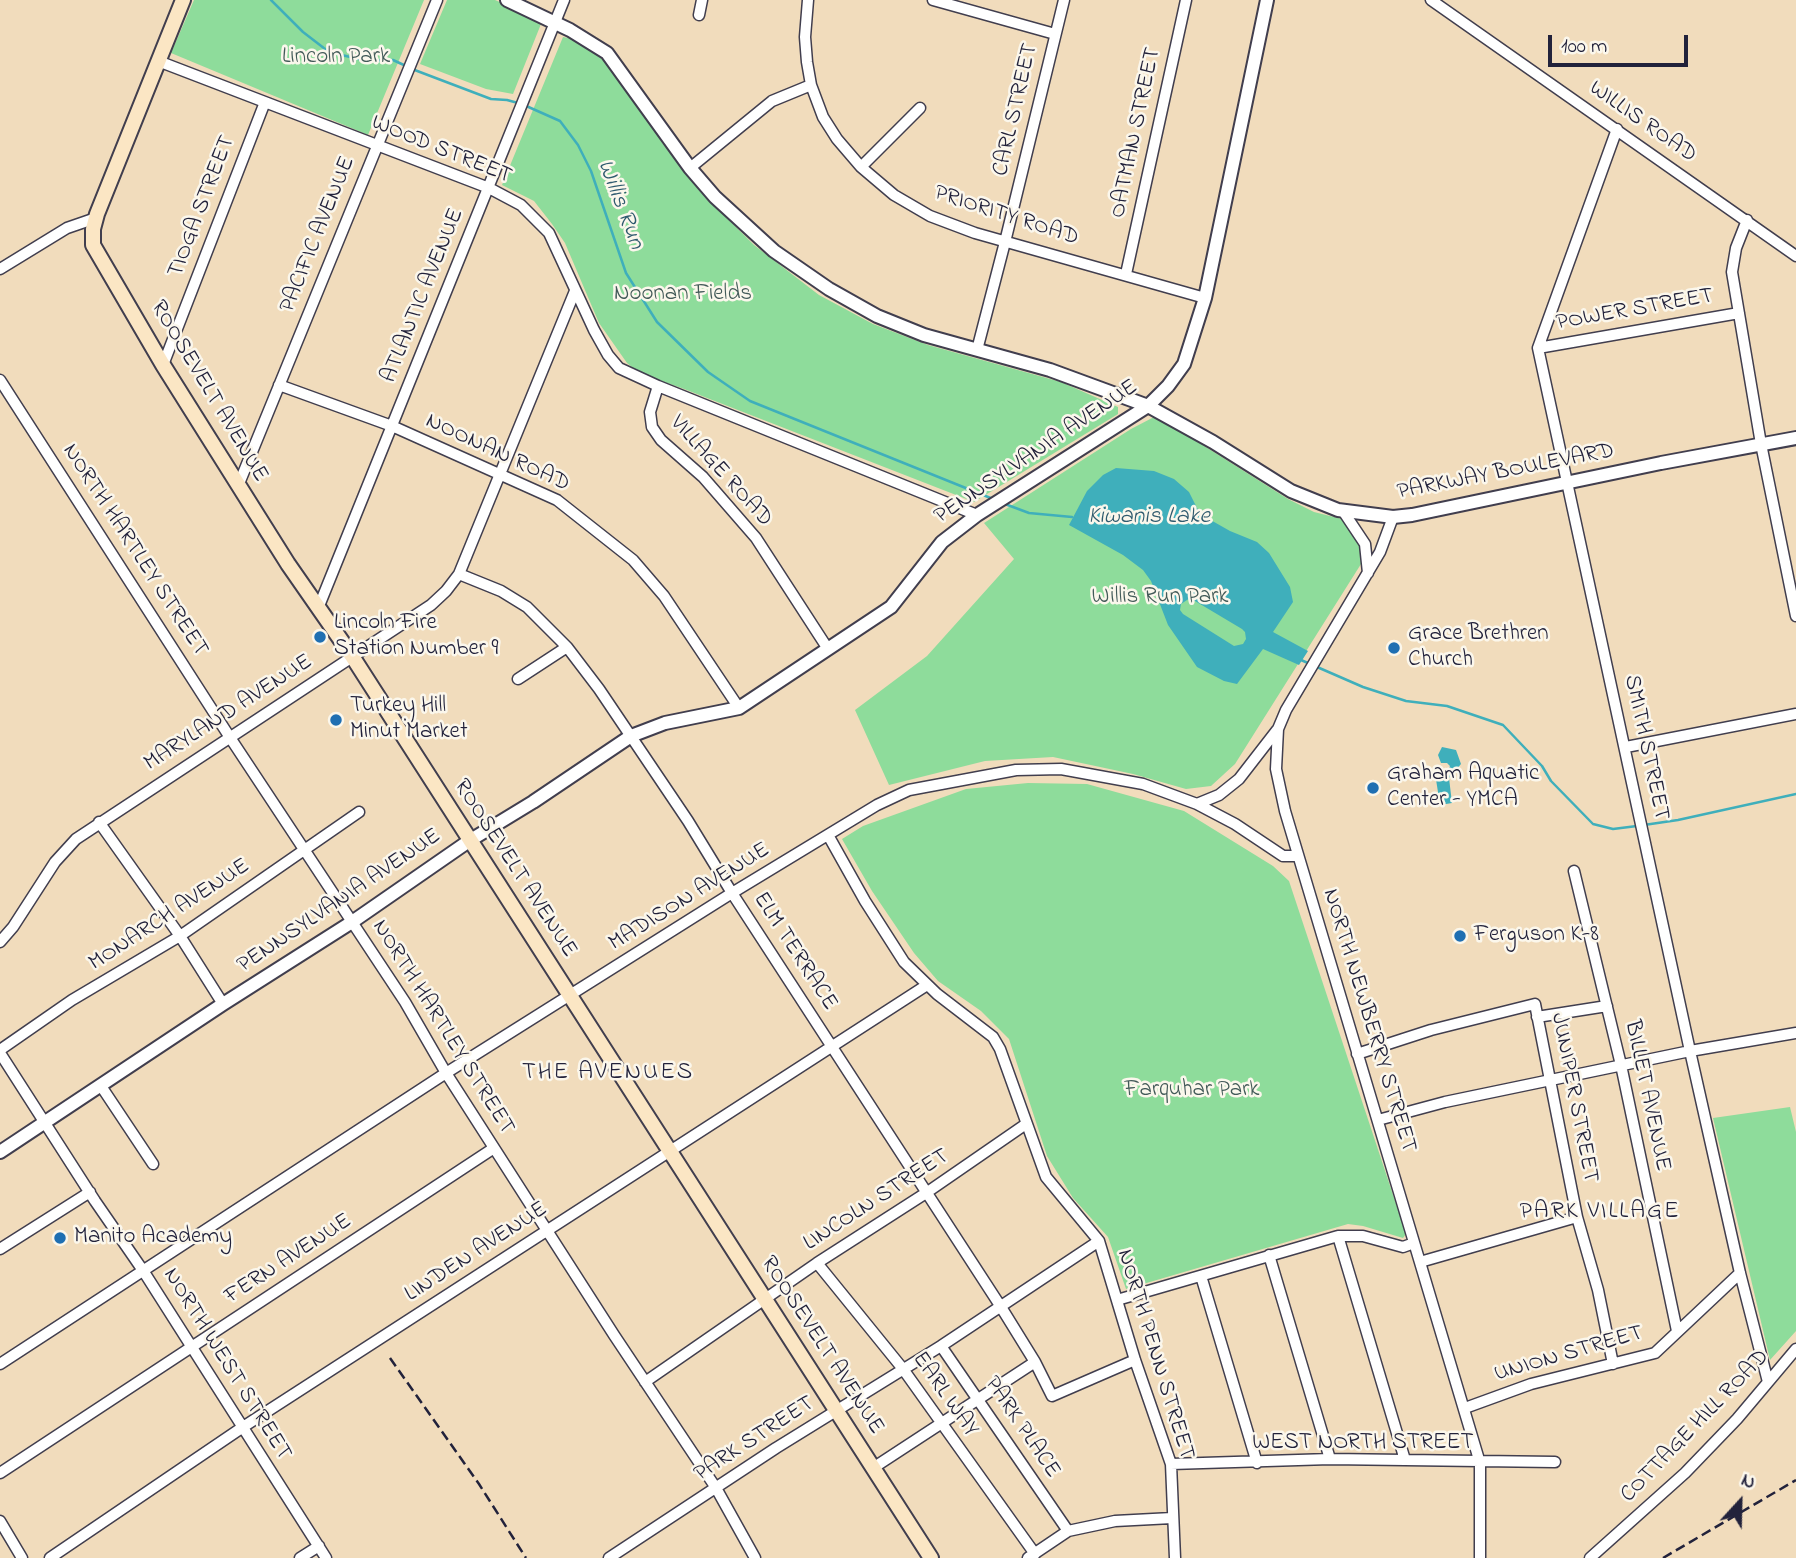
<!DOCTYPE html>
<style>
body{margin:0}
#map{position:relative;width:1796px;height:1558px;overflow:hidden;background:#f1dcbc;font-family:"Indie Flower",sans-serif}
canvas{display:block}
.north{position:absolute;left:1705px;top:1467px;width:70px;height:70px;-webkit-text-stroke:5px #fbf7ec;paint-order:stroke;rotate:22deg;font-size:19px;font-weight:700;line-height:28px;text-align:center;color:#22223b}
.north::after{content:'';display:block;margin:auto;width:24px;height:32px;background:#22223b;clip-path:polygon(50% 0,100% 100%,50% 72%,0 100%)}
.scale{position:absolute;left:1548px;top:35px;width:140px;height:32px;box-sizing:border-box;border:4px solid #22223b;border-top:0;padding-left:9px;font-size:21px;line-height:24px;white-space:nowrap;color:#22223b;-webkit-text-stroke:5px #fbf7ec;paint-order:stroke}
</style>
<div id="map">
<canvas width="1796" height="1558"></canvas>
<div class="north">N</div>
<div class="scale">100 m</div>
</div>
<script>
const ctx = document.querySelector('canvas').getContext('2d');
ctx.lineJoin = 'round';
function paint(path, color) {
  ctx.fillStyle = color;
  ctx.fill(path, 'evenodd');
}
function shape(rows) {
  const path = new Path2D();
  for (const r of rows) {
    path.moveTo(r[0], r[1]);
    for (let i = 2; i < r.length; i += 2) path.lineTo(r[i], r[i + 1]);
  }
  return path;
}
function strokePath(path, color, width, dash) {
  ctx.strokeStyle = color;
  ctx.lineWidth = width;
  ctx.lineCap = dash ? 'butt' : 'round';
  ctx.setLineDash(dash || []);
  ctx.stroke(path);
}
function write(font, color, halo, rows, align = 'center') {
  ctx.font = font + ' "Indie Flower",sans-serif';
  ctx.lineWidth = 5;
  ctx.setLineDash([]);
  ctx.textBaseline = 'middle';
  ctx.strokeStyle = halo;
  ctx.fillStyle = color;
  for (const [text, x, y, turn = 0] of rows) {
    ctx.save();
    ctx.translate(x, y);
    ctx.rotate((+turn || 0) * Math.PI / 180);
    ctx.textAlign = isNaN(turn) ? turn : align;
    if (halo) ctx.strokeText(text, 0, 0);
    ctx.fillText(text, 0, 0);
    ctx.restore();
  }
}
const green = shape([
 [194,0,424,0,368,135,171,53],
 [447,0,495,0,535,17,541,24,513,94,486,89,420,64],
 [563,37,573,39,607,62,632,94,663,144,714,205,754,245,819,295,873,324,928,345,1061,382,1118,407,1118,414,974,502,684,389,639,373,627,363,599,323,565,243,552,224,534,201,502,185],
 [1154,417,1187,435,1288,499,1314,512,1342,519,1360,540,1361,564,1235,764,1211,786,1186,789,1133,774,1053,757,985,761,889,785,855,710,927,656,1014,559,984,523,1131,429],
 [1028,783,1087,784,1184,811,1273,866,1289,881,1406,1234,1403,1238,1363,1226,1348,1224,1126,1289,1108,1237,1073,1198,1047,1156,1009,1039,981,1011,938,981,914,953,872,891,842,839,863,826,966,789],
 [1790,1107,1796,1132,1796,1331,1770,1360,1713,1118]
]);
const water = shape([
 [1116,468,1154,471,1174,479,1189,492,1200,514,1230,531,1257,542,1269,553,1290,587,1293,602,1273,632,1308,651,1299,665,1263,649,1237,684,1224,681,1197,667,1168,625,1151,581,1143,570,1123,555,1069,525,1087,491,1103,475],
 [1190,598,1242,629,1245,632,1246,639,1243,644,1234,646,1183,614,1180,610,1181,604],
 [1442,747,1456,750,1461,764,1449,778,1452,803,1440,805,1435,773,1448,771,1450,766,1447,763,1441,763,1438,755]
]);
const stream = shape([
 [271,0,303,32,329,52,367,61,393,60,406,66],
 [412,69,491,99,507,100,518,103],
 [524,105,560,121,578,145,591,171,626,273,657,322,708,372,750,401,993,499],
 [1005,504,1029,513,1072,517],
 [1301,660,1363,687,1406,701,1447,706,1503,725,1542,766,1551,781,1593,824,1613,829,1637,826],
 [1644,825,1678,820,1796,794]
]);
const minor = shape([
 [808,0,805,37,807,62,811,85,823,117,837,139,861,167,894,195,930,216,975,233,1205,298],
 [933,0,1055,34],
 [1431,0,1796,256],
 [699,15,702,0],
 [158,61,489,188,521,205,549,233,594,330,608,355,619,368,658,386,977,515],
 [1617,129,1538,348,1690,1051,1740,1273,1768,1382],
 [861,167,920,108],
 [690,168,772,101,811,85],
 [1747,220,1736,248,1732,272,1761,444,1796,616],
 [0,269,67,228,96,218],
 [1126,274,1186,0],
 [1538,348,1739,313],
 [977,350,1005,242,1064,0],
 [163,365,265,102],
 [0,380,229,736,405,1002,446,1073,614,1335,716,1488,755,1558],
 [279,385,392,426,557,500,633,560,664,596,739,708],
 [658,386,650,412,652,427,661,440,703,477,756,538,828,649],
 [238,486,437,0],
 [1343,511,1365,544,1368,573],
 [1393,517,1380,552,1286,710,1278,729,1276,769,1285,811,1480,1463,1480,1558],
 [459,574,501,591,527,607,567,647,599,689,688,821,732,893,1001,1307,1035,1362,1052,1396,1135,1360],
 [319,606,564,0],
 [518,679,567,647],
 [1626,747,1796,714],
 [1197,804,1219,795,1239,779,1277,730],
 [99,822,180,936,223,1004],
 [828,835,865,901,904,962,937,994,993,1037,1000,1049,1046,1177,1099,1241,1135,1360,1171,1464,1175,1558],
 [1574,871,1621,1065,1677,1331],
 [0,942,13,927,55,862,76,839,431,605,446,591,459,574,575,291],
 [1537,1017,1607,1006],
 [0,1050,72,1000,180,936,359,812],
 [0,1053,95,1201,144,1272,326,1558],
 [1357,1054,1431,1030,1535,1004,1577,1217,1598,1290,1613,1364],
 [101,1086,153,1164],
 [1378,1120,1445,1102,1690,1051,1796,1033],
 [1338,1236,1405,1460],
 [0,1249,90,1192],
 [1269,1255,1330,1459],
 [1420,1262,1577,1217],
 [817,1263,903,1369,1035,1554],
 [1201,1276,1257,1463],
 [1117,1300,1338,1236,1363,1236,1403,1247,1414,1243],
 [941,1346,1068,1531],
 [0,1364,446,1073,732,893,877,805,909,790,1016,770,1061,769,1143,784,1197,804,1235,824,1283,856,1298,856],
 [645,1382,817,1263,926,1193,1026,1124],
 [1465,1408,1531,1384,1655,1353,1740,1273],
 [1171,1464,1330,1459,1555,1462],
 [873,1468,1035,1362],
 [0,1473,494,1148],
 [0,1521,22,1558],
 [50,1558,243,1427,927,985],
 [300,1558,319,1546],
 [609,1558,776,1448,941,1346,1099,1241],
 [1028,1558,1068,1531,1115,1521,1172,1518],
 [1590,1558,1685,1473,1737,1419,1796,1349]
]);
const tertiary = shape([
 [507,0,570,30,607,53,690,168,715,197,774,251,829,289,877,316,924,335,1050,370,1148,406,1213,442,1291,491,1338,510,1393,517,1412,515,1661,463,1796,438],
 [0,1152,223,1004,352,922,469,841,533,802,631,736,665,723,739,708,891,607,942,542,977,515,1148,406,1168,386,1184,364,1205,298,1267,0]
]);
const secondary = shape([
 [183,0,97,214,93,229,93,245,163,365,288,564,352,656,931,1558]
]);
const rail = shape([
 [390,1358,479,1484,526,1558],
 [1663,1558,1796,1480]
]);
const markers = [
 [320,637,7,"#1f6fb2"],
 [1394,648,7,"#1f6fb2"],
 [336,720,7,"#1f6fb2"],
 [1373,788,7,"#1f6fb2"],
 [1460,936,7,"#1f6fb2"],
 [60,1238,7,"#1f6fb2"]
];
const parkNames = [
 ["Lincoln Park",336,58],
 ["Noonan Fields",683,295],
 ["Willis Run Park",1160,598],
 ["Farquhar Park",1192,1091]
];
const streetNames = [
 ["CARL STREET",1017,110,-77],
 ["WILLIS ROAD",1642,123,35],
 ["OATMAN STREET",1137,133,-78],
 ["WOOD STREET",441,151,22],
 ["TIOGA STREET",203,207,-69],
 ["PRIORITY ROAD",1006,217,18],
 ["PACIFIC AVENUE",319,235,-68],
 ["ATLANTIC AVENUE",424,296,-68],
 ["POWER STREET",1635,311,-10],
 ["ROOSEVELT AVENUE",208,392,59],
 ["PENNSYLVANIA AVENUE",1037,453,-34],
 ["NOONAN ROAD",497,454,25],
 ["VILLAGE ROAD",720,472,48],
 ["PARKWAY BOULEVARD",1506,473,-11],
 ["NORTH HARTLEY STREET",134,551,57],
 ["MARYLAND AVENUE",229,714,-33],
 ["SMITH STREET",1645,748,78],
 ["ROOSEVELT AVENUE",514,869,57],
 ["MADISON AVENUE",690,898,-32],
 ["PENNSYLVANIA AVENUE",340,902,-34],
 ["MONARCH AVENUE",170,916,-33],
 ["ELM TERRACE",794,952,57],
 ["NORTH NEWBERRY STREET",1368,1021,73],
 ["NORTH HARTLEY STREET",442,1028,58],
 ["BILLET AVENUE",1646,1096,78],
 ["JUNIPER STREET",1573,1098,79],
 ["LINCOLN STREET",877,1201,-33],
 ["LINDEN AVENUE",477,1253,-33],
 ["FERN AVENUE",289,1260,-33],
 ["ROOSEVELT AVENUE",821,1346,57],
 ["NORTH PENN STREET",1154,1355,73],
 ["UNION STREET",1569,1355,-16],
 ["NORTH WEST STREET",226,1365,58],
 ["EARL WAY",944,1395,55],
 ["COTTAGE HILL ROAD",1696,1427,-46],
 ["PARK PLACE",1021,1428,56],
 ["PARK STREET",755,1440,-33],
 ["WEST NORTH STREET",1363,1444]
];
const poiNames = [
 ["Lincoln Fire",334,624],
 ["Station Number 9",334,650],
 ["Grace Brethren",1408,635],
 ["Church",1408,661],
 ["Turkey Hill",350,707],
 ["Minut Market",350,733],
 ["Graham Aquatic",1387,775],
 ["Center - YMCA",1387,801],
 ["Ferguson K-8",1474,936],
 ["Manito Academy",74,1238]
];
const waterNames = [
 ["Willis Run",619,205,69],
 ["Kiwanis Lake",1149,518]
];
const neighbourhoodNames = [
 ["THE AVENUES",608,1074],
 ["PARK VILLAGE",1600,1213]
];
paint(green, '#8edc9b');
paint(water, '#3fafbb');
strokePath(stream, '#3fafbb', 2.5);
strokePath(minor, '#413e4e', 13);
strokePath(tertiary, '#413e4e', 16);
strokePath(secondary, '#413e4e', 18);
strokePath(minor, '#fff', 10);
strokePath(tertiary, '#fff', 12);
strokePath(secondary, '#fbe6c4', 14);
strokePath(rail, '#22223b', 2.5, [10, 5]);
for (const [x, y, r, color] of markers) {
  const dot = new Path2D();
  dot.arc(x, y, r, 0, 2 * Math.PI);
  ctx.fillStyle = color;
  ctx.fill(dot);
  strokePath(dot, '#fbf7ec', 2.5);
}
write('23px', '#425a58', '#fbf7ec', parkNames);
write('23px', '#22223b', '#fbf7ec', streetNames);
write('23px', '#22223b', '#fbf7ec', poiNames, 'left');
write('italic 24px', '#2e5a6e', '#fbf7ec', waterNames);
ctx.letterSpacing = '2px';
write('24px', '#22223b', '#fbf7ec', neighbourhoodNames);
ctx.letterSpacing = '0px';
</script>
